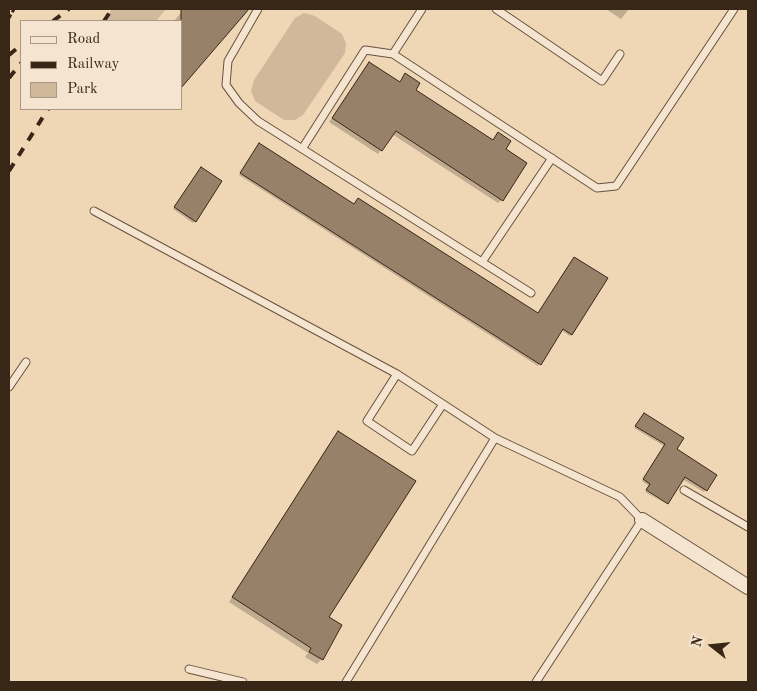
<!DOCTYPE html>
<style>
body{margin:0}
#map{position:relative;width:757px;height:691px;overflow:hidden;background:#efd6b5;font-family:"Old Standard TT",serif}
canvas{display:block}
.frame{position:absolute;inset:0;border:10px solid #382616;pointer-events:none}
.legend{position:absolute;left:20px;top:20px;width:162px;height:90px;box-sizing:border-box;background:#f5e4cf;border:1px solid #a99885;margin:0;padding:6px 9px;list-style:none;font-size:15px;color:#382616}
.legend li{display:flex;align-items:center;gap:10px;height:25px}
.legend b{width:25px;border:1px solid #a99885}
.north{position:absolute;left:687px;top:621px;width:50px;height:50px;-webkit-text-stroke:4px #f5e4cf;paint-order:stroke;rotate:286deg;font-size:14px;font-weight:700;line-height:20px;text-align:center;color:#382616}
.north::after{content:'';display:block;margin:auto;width:18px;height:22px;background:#382616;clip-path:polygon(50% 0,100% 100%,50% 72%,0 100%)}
</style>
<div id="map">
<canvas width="757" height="691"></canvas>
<div class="frame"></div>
<ul class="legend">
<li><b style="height:6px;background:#f5e4cf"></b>Road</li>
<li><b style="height:6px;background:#382616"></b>Railway</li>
<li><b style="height:14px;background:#d0b89a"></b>Park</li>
</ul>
<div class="north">N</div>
</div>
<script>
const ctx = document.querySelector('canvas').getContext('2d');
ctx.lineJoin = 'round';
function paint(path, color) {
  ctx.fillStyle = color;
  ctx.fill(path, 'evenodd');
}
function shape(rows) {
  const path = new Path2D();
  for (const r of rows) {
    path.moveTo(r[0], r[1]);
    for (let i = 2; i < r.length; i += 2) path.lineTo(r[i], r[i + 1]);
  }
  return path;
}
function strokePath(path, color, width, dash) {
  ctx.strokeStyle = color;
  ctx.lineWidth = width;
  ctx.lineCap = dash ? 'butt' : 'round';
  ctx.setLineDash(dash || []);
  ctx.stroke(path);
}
const green = shape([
 [112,9,166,9,156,21,104,21],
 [304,13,315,16,342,34,346,43,345,53,303,115,295,120,284,120,255,101,251,91,254,80,295,18]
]);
const shadow = shape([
 [184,9,247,9,184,83,181,21,174,21],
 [606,9,629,9,621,19],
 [369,63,399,83,405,75,414,91,492,142,498,134,502,200,498,203,392,134,378,154,329,122],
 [257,147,537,314,572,260,571,334,570,336,561,330,538,366,239,175],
 [199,170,195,221,193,223,173,209],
 [642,416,675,450,715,475,704,492,682,479,649,486,642,481,664,446,634,428],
 [334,437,327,618,341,625,322,659,317,664,305,657,308,653,229,602],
 [646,491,666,504,645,492]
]);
const building = shape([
 [181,9,249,9,181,88,181,9],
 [369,62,400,82,405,73,420,83,416,90,493,140,498,132,511,141,506,149,527,163,503,201,396,131,382,151,332,118,369,62],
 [259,143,354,204,358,198,538,313,574,257,608,278,572,335,563,329,541,365,240,173,259,143],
 [201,167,222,181,196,222,174,207,201,167],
 [644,413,684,438,677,449,717,475,707,491,685,477,668,504,646,490,650,484,643,479,665,444,635,426,644,413],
 [338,431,416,481,329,617,342,625,323,660,309,652,311,648,232,597,338,431]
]);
const path = shape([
 [9,18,14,9]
]);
const lane = shape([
 [258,9,228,61,226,85,239,103,258,121,531,293],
 [496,9,602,81,620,54],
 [393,54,422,9],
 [302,149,365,50,393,54,597,188,616,186,734,9],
 [94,211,397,374,495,438,620,497,642,520,536,682],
 [482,262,552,158],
 [397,374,367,421,412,451,443,404],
 [9,387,26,362],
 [684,490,748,527],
 [189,669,243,682],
 [346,682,495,438]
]);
const street = shape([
 [642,520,748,587]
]);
const rail = shape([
 [53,21,69,9],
 [104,21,112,9],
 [9,55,21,45],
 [9,78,21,63],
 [9,171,48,109]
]);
paint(green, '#d0b89a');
paint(shadow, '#0003');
paint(building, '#978269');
strokePath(building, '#382616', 1);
strokePath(lane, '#66523e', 9);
strokePath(street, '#66523e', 16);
strokePath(path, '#382616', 3, [4, 2.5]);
strokePath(lane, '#f5e4cf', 7);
strokePath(street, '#f5e4cf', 14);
strokePath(rail, '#382616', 4, [9, 9]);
</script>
